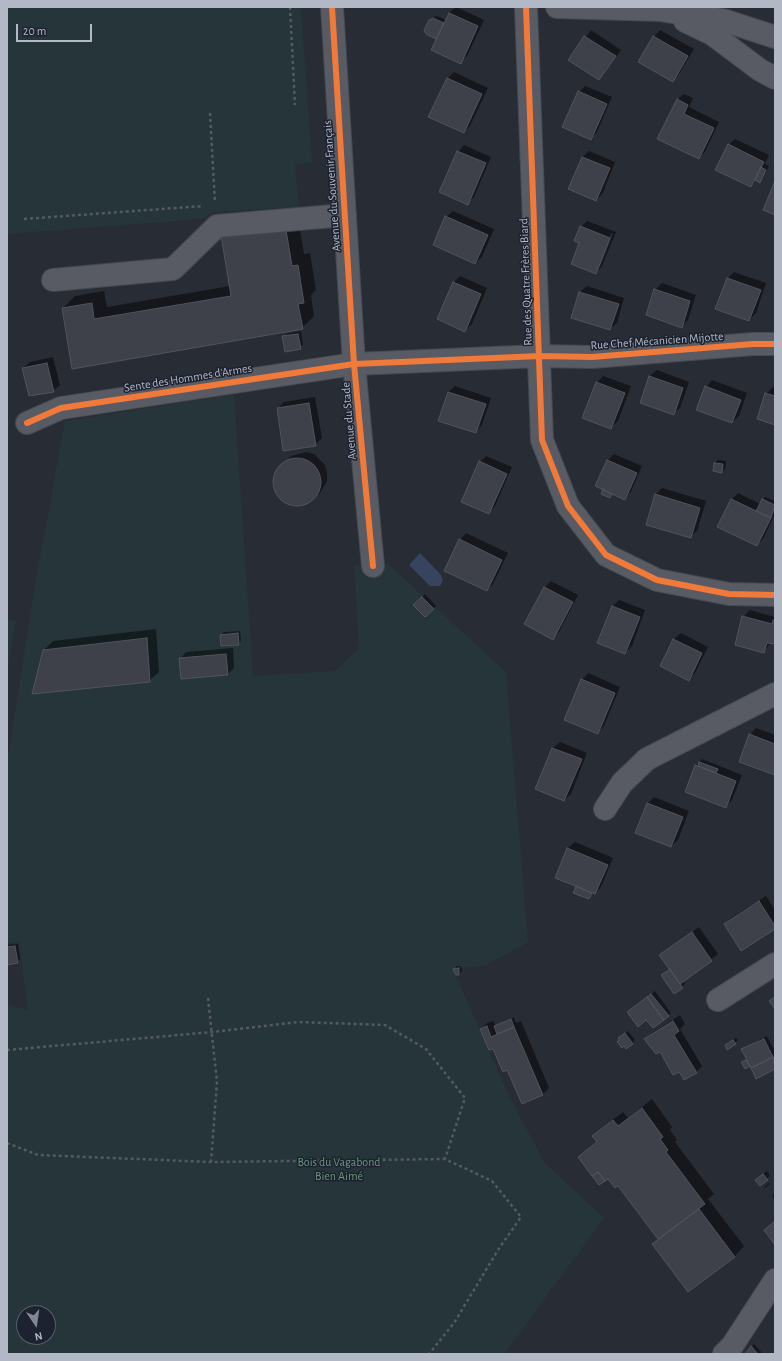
<!DOCTYPE html>
<meta charset="utf-8">
<style>
body{margin:0}
#map{position:relative;width:782px;height:1361px;overflow:hidden;background:#282c35;font-family:"Alegreya Sans",sans-serif}
canvas{display:block}
.frame{position:absolute;inset:0;border:8px solid #b2b8c6;pointer-events:none}
.north{position:absolute;left:16px;top:1305px;width:40px;height:40px;box-sizing:border-box;background:#1c222f;border:1px solid #585e6b;border-radius:50%;rotate:167deg;font-size:11px;font-weight:700;line-height:16px;text-align:center;color:#b2b8c6}
.north::after{content:'';display:block;margin:auto;width:14px;height:18px;background:#828793;clip-path:polygon(50% 0,100% 100%,50% 72%,0 100%)}
.scale{position:absolute;left:16px;top:24px;width:76px;height:18px;box-sizing:border-box;border:2px solid #b2b8c6;border-top:0;padding-left:5px;font-size:12px;line-height:14px;white-space:nowrap;color:#b2b8c6;-webkit-text-stroke:3px #1c222f;paint-order:stroke}
</style>
<div id="map">
<canvas width="782" height="1361"></canvas>
<div class="frame"></div>
<div class="north">N</div>
<div class="scale">20 m</div>
</div>
<script>
const ctx = document.querySelector('canvas').getContext('2d');
ctx.lineJoin = 'round';
function paint(path, color) {
  ctx.fillStyle = color;
  ctx.fill(path, 'evenodd');
}
function shape(rows) {
  const path = new Path2D();
  for (const r of rows) {
    if (r.length === 3) {
      path.moveTo(r[0] + r[2], r[1]);
      path.arc(r[0], r[1], r[2], 0, 2 * Math.PI);
      continue;
    }
    path.moveTo(r[0], r[1]);
    for (let i = 2; i < r.length; i += 2) path.lineTo(r[i], r[i + 1]);
  }
  return path;
}
function strokePath(path, color, width, dash) {
  ctx.strokeStyle = color;
  ctx.lineWidth = width;
  ctx.lineCap = dash ? 'butt' : 'round';
  ctx.setLineDash(dash || []);
  ctx.stroke(path);
}
function write(font, color, halo, rows, align = 'center') {
  ctx.font = font + ' "Alegreya Sans",sans-serif';
  ctx.lineWidth = 3;
  ctx.setLineDash([]);
  ctx.textBaseline = 'middle';
  ctx.strokeStyle = halo;
  ctx.fillStyle = color;
  for (const [text, x, y, turn = 0] of rows) {
    ctx.save();
    ctx.translate(x, y);
    ctx.rotate((+turn || 0) * Math.PI / 180);
    ctx.textAlign = isNaN(turn) ? turn : align;
    if (halo) ctx.strokeText(text, 0, 0);
    ctx.fillText(text, 0, 0);
    ctx.restore();
  }
}
const green = shape([
 [7,7,301,7,312,163,295,164,299,207,216,212,201,219,7,234],
 [234,394,253,676,335,671,359,648,354,565,388,564,506,672,528,942,486,965,453,969,509,1096,544,1162,604,1218,504,1354,7,1354,7,1004,28,1010,19,942,7,943,7,763,35,584,65,421],
 [24,1313,48,1313,48,1337,24,1337],
 [7,620,16,621,7,672]
]);
const water = shape([
 [420,553,441,575,443,581,440,586,430,586,409,565]
]);
const shadow = shape([
 [456,7,484,20,467,56,461,62,438,39,427,34,429,20,433,17,437,16,446,20,449,13],
 [591,30,621,50,599,79,570,59],
 [660,30,694,49,679,74,673,81,654,37],
 [454,72,488,88,470,126,464,132,430,116,448,78],
 [585,86,612,97,597,132,590,139,579,92],
 [684,94,693,98,689,107,719,122,705,152,699,158,677,100],
 [735,139,769,155,765,164,769,166,763,178,760,181,757,180,751,186,728,145],
 [464,145,491,157,474,197,467,204,458,152],
 [589,151,615,162,603,193,596,200,582,157],
 [453,211,494,229,482,257,475,263,446,217],
 [297,212,304,254,310,253,316,290,311,295,314,316,302,328,73,368,63,308,75,296,104,291,107,307,230,286],
 [587,221,616,232,602,266,596,273,580,243,581,227],
 [611,233,613,234,600,266,598,266],
 [734,272,766,283,756,313,749,320,728,278],
 [460,276,487,288,472,324,465,330,438,319,454,282],
 [662,283,696,295,688,320,681,326,655,290],
 [587,286,624,298,617,323,610,329,580,292],
 [301,331,303,345,300,348,283,337,286,334],
 [53,357,60,385,53,391,23,368,30,362],
 [657,370,689,382,680,408,673,414,641,402,650,376],
 [603,376,631,386,618,421,611,427,597,383],
 [712,380,747,393,739,416,732,422,706,387],
 [455,386,491,398,482,425,476,432,439,420,448,392],
 [773,387,775,388,775,424,766,394],
 [315,397,322,438,315,445,278,408,284,402],
 [306,452,314,454,325,465,327,473,327,481,320,493,313,500,307,504,292,505,285,502,276,491,275,476,291,456],
 [614,454,642,466,631,492,624,498,613,494,610,497,604,489,596,485,608,460],
 [486,456,512,467,495,506,488,513,480,462],
 [718,460,726,461,725,469,722,472,715,463],
 [662,488,706,501,697,531,690,537,656,494],
 [738,493,760,504,765,497,775,501,775,514,763,539,757,545,732,499],
 [466,533,508,553,493,584,487,590,460,540],
 [551,581,578,595,559,632,553,639,526,624,545,587],
 [425,594,436,606,425,616,415,605],
 [619,600,645,610,632,646,625,653,612,607],
 [750,610,775,617,775,643,771,642,764,652,743,617],
 [156,629,159,672,149,681,43,651,53,641],
 [240,631,241,641,238,644,221,635,224,632],
 [681,633,708,647,695,673,688,680,661,666,674,639],
 [233,648,234,668,228,674,182,678,180,659,186,652],
 [588,673,620,687,604,726,598,733,582,680],
 [756,728,775,735,775,774,750,735],
 [560,742,587,753,571,794,564,800,537,789,553,748],
 [702,759,742,775,732,800,726,806,696,766],
 [654,797,689,811,678,840,671,846,648,803],
 [575,842,613,858,601,887,595,893,593,892,589,898,577,886,556,877,568,848],
 [766,896,775,910,775,928,725,924,731,918],
 [699,927,718,954,683,981,685,984,682,987,661,955],
 [18,944,20,959,17,962,7,964,7,945],
 [457,966,461,966,462,971,459,974,454,969],
 [655,991,671,1013,668,1016,646,1019,631,1009],
 [680,1015,685,1024,680,1029,702,1066,696,1072,679,1070,660,1050,646,1039,652,1033],
 [514,1017,516,1023,521,1021,549,1088,543,1094,522,1103,508,1069,481,1029,487,1023,493,1021,496,1026],
 [628,1031,635,1040,632,1043,620,1040,619,1038],
 [767,1036,775,1052,775,1067,757,1077,750,1065,745,1068,742,1062,747,1059,742,1050],
 [736,1038,738,1040,735,1043,726,1045],
 [652,1099,672,1127,670,1130,677,1140,675,1142,714,1194,708,1199,744,1246,735,1256,688,1291,653,1244,659,1239,618,1184,579,1157,597,1141,594,1136,603,1127,623,1112,628,1118],
 [767,1171,770,1176,760,1185,759,1177],
 [769,1183,770,1184,765,1188,764,1187],
 [775,1193,775,1200,772,1196],
 [754,1344,763,1354,747,1354]
]);
const building = shape([
 [449,13,478,26,461,64,431,50,449,13],
 [433,18,444,23,436,39,426,34,424,30,429,20,433,18],
 [584,36,616,56,599,80,568,60,584,36],
 [653,36,688,56,673,82,638,62,653,36],
 [447,78,482,94,464,133,428,117,447,78],
 [578,91,607,104,591,140,562,127,578,91],
 [677,99,688,105,684,114,714,128,699,159,657,139,677,99],
 [728,144,764,162,751,187,715,170,728,144],
 [457,151,486,163,468,205,439,192,457,151],
 [582,157,610,168,596,201,568,189,582,157],
 [761,167,766,170,760,183,755,180,761,167],
 [775,181,775,215,763,210,775,181],
 [445,216,488,235,475,264,433,245,445,216],
 [285,224,292,266,298,265,304,303,298,304,303,329,72,369,62,308,92,303,94,319,231,296,221,235,285,224],
 [580,226,610,238,596,274,571,264,579,243,574,241,580,226],
 [727,278,761,290,749,321,715,309,727,278],
 [453,282,481,294,465,332,437,319,453,282],
 [654,289,690,301,682,328,646,315,654,289],
 [579,292,619,304,610,330,571,318,579,292],
 [298,334,301,349,285,352,282,336,298,334],
 [47,363,54,392,29,396,22,368,47,363],
 [649,376,683,388,674,415,640,403,649,376],
 [596,382,625,393,611,429,582,418,596,382],
 [705,386,741,400,732,423,696,410,705,386],
 [448,392,486,404,476,433,438,421,448,392],
 [765,393,775,396,775,425,757,419,765,393],
 [309,403,316,446,283,451,277,408,309,403],
 [297,482,24],
 [607,460,637,473,625,500,595,486,607,460],
 [479,461,507,474,489,514,461,502,479,461],
 [714,463,723,464,722,473,713,471,714,463],
 [603,489,612,494,610,498,601,494,603,489],
 [655,494,700,508,691,538,646,525,655,494],
 [731,499,771,518,757,546,717,527,731,499],
 [762,499,775,505,771,518,756,511,762,499],
 [459,539,502,560,487,591,444,571,459,539],
 [544,587,573,602,553,640,524,624,544,587],
 [422,597,434,609,425,617,413,605,422,597],
 [612,606,640,617,625,654,597,643,612,606],
 [742,616,772,624,773,620,775,620,775,644,767,643,764,653,735,645,742,616],
 [238,633,239,645,221,646,220,635,238,633],
 [147,638,150,682,32,694,43,650,147,638],
 [673,639,702,653,689,681,660,666,673,639],
 [226,654,228,675,181,679,179,658,226,654],
 [581,679,615,693,598,734,564,720,581,679],
 [749,734,775,744,775,775,739,762,749,734],
 [552,748,582,759,564,801,535,789,552,748],
 [699,762,718,769,716,773,698,766,699,762],
 [695,765,736,781,726,808,685,792,695,765],
 [647,803,683,817,671,847,635,833,647,803],
 [567,848,608,865,595,894,555,878,567,848],
 [576,886,592,893,589,899,573,893,576,886],
 [759,901,775,926,775,929,741,951,724,924,759,901],
 [692,932,712,961,680,984,659,955,692,932],
 [15,946,18,963,7,965,7,947,15,946],
 [459,968,459,975,456,975,453,969,459,968],
 [670,969,683,988,674,994,661,975,670,969],
 [651,994,669,1016,664,1020,647,997,651,994],
 [647,997,664,1020,653,1028,646,1020,638,1027,627,1012,647,997],
 [775,997,775,1009,769,1001,775,997],
 [511,1019,514,1027,497,1034,494,1026,511,1019],
 [673,1021,679,1031,674,1035,697,1073,684,1080,679,1072,673,1075,660,1052,656,1054,644,1039,673,1021],
 [487,1026,491,1037,514,1027,543,1095,522,1104,507,1070,503,1072,493,1049,489,1050,480,1029,487,1026],
 [625,1033,633,1044,626,1049,624,1046,622,1048,617,1042,619,1040,618,1038,625,1033],
 [764,1039,773,1057,751,1068,741,1049,764,1039],
 [733,1040,736,1044,727,1050,725,1045,733,1040],
 [773,1057,775,1069,756,1079,751,1068,773,1057],
 [746,1060,750,1066,745,1069,741,1062,746,1060],
 [642,1108,663,1137,660,1139,668,1150,666,1152,705,1204,658,1239,618,1186,615,1188,608,1179,605,1181,598,1172,592,1176,578,1157,597,1142,592,1136,613,1120,618,1126,642,1108],
 [598,1172,605,1181,599,1185,592,1176,598,1172],
 [763,1174,768,1180,760,1186,755,1180,763,1174],
 [699,1209,735,1257,688,1292,652,1244,699,1209],
 [774,1222,775,1224,775,1245,764,1230,774,1222],
 [751,1346,758,1354,745,1354,751,1346]
]);
const path = shape([
 [290,7,295,105],
 [210,113,215,203],
 [24,219,203,206],
 [208,998,217,1082,211,1162],
 [7,1050,213,1032,298,1022,385,1025,426,1049,465,1098,445,1159],
 [7,1143,38,1155,211,1162,445,1159,492,1181,521,1217,498,1250,454,1323,429,1354]
]);
const minor = shape([
 [332,7,354,364,373,566],
 [526,7,542,440,568,506,606,555,657,580,729,594,775,595],
 [557,7,660,10,723,20,775,37],
 [685,21,712,34,760,70,775,78],
 [53,280,173,269,217,226,345,215],
 [27,423,61,408,354,364,540,356,592,357,753,344,775,344],
 [605,809,622,783,647,759,775,694],
 [718,1000,775,964],
 [724,1354,732,1346,775,1280]
]);
const cycleway = shape([
 [332,7,354,364,373,566],
 [526,7,542,440,568,506,606,555,657,580,729,594,775,595],
 [27,423,61,408,354,364,540,356,592,357,753,344,775,344]
]);
const streetNames = [
 ["Avenue du Souvenir Français",332,186,-94],
 ["Rue des Quatre Frères Biard",526,282,-92],
 ["Rue Chef Mécanicien Mijotte",657,341,-4],
 ["Sente des Hommes d'Armes",188,378,-9],
 ["Avenue du Stade",349,421,-95]
];
const parkNames = [
 ["Bois du Vagabond",339,1162],
 ["Bien Aimé",339,1176]
];
paint(green, '#25353a');
paint(water, '#37445f');
paint(shadow, '#0007');
paint(building, '#3e414a');
strokePath(building, '#50545d', 1);
strokePath(minor, '#46494f', 24);
strokePath(path, '#555a60', 2.5, [3, 3]);
strokePath(minor, '#585b63', 22);
strokePath(cycleway, '#f17a3a', 6);
write('12px', '#b2b8c6', '#1c222f', streetNames);
write('12px', '#6a9678', '#1c222f', parkNames);
</script>
